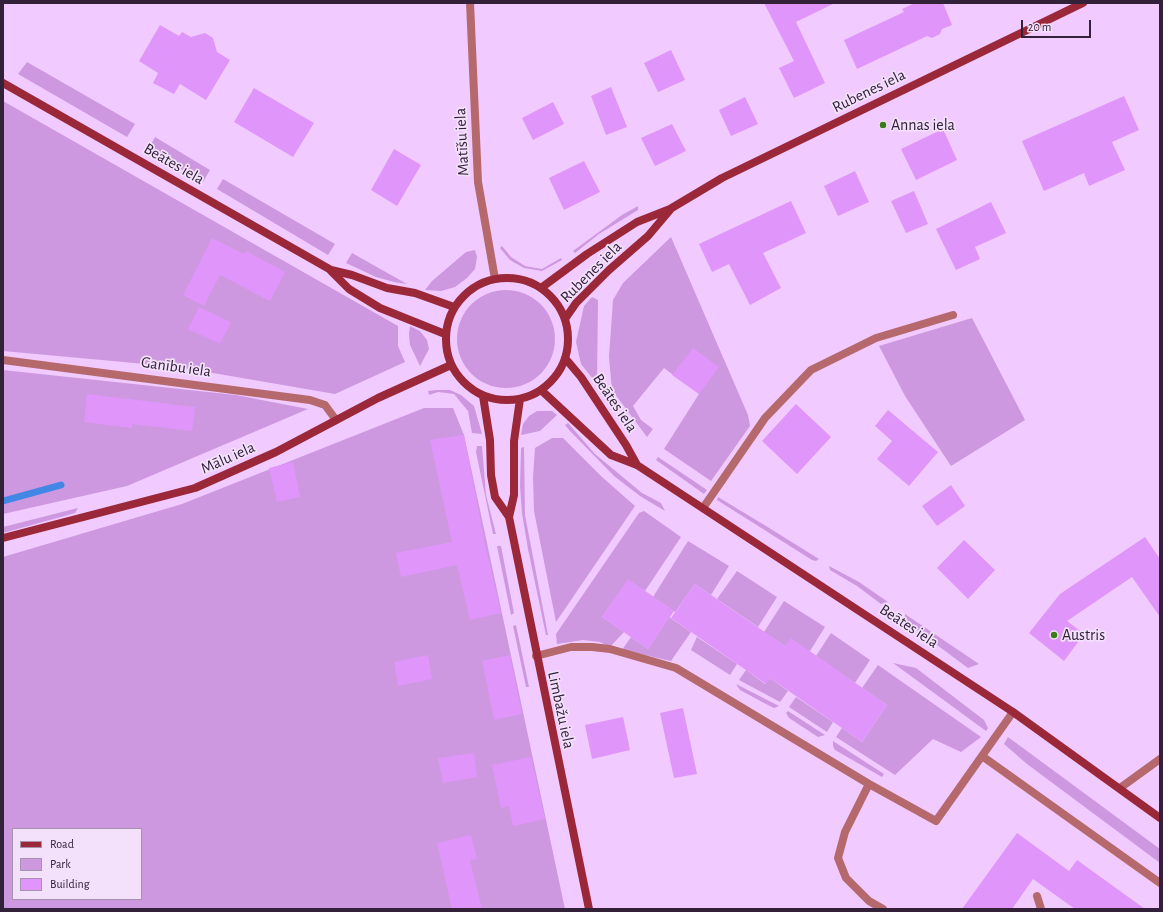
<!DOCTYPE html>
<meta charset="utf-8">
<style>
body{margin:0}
#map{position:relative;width:1163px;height:912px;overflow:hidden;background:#f1caff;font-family:"Alegreya Sans",sans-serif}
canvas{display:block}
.frame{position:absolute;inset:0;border:4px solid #33213a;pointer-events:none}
.legend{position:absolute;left:12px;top:828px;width:130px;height:72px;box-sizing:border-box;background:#f3e0fa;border:1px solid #a694ad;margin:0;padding:5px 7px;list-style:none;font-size:12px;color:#33213a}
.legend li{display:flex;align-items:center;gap:8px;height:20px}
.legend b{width:20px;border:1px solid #a694ad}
.scale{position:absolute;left:1021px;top:20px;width:70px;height:18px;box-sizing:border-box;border:2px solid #33213a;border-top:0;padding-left:5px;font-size:12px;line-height:14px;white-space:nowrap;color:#33213a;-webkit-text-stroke:3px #f3e0fa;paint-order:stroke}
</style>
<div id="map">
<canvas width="1163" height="912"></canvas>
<div class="frame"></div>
<ul class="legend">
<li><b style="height:5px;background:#9a2839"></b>Road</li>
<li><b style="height:11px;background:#cd98e0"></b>Park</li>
<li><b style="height:11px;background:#e095fa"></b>Building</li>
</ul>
<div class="scale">20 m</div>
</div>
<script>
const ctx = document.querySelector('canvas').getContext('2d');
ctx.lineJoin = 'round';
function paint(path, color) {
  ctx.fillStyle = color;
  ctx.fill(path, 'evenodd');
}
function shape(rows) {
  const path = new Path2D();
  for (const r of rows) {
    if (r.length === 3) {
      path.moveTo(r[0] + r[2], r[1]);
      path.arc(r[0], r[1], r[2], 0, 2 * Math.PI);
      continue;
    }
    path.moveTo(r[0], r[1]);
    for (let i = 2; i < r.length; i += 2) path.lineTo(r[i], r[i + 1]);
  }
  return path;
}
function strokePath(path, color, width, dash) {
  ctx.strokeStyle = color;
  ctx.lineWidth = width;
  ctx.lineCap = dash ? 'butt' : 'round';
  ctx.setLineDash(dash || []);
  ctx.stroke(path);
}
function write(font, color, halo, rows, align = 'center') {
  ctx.font = font + ' "Alegreya Sans",sans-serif';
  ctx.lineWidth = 3.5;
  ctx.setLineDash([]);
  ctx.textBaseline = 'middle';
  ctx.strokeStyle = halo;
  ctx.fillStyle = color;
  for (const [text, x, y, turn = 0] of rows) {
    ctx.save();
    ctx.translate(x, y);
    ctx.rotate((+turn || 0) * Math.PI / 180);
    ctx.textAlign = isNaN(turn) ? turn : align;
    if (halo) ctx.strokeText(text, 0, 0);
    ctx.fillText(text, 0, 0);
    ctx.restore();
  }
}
const green = shape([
 [27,62,135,124,127,137,18,74],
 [3,101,398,326,398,346,405,362,335,394,178,367,3,351],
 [155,137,210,170,203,182,148,150],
 [223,179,335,244,328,255,217,189],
 [638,206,638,210,599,234,575,253,573,251,622,215],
 [671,237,748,415,750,426,711,481,664,449,699,394,664,368,633,406,641,420,653,429,647,437,612,390,609,357,613,300,623,283],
 [502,246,511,257,525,266,542,269,561,258,562,260,542,271,524,268,510,260,500,248],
 [475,250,477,257,475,269,467,278,455,287,441,291,425,290,432,281,466,252],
 [352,253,407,284,394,282,376,277,346,263],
 [506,339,49],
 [592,297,598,300,597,384,581,364,576,342,584,306],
 [972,318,1025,420,951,466,905,396,879,346],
 [410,326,420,331,427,340,429,349,420,366,410,345,409,334],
 [3,370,236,395,308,409,127,486,3,514],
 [436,390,450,390,461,395,474,406,482,434,472,433,468,411,454,394,438,392,429,395,428,391],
 [424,408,453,408,464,435,565,909,3,909,3,557,182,504],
 [13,829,141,829,141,899,13,899],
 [537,411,552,411,557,415,540,431,521,435,523,424,529,416],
 [568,423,595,454,642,493,661,503,665,511,640,496,614,476,570,431,565,425],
 [552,438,563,438,602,477,635,506,556,622,534,511,533,477,535,448],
 [477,446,482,446,486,495,496,534,493,534,476,452],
 [524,447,525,515,548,635,546,635,528,549,522,513,520,486,521,448],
 [658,457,707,490,704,494,656,460],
 [718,497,766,526,819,559,816,561,812,560,717,500],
 [78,508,75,513,3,533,3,527],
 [644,511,681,537,645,591,628,580,602,617,624,632,610,647,600,642,583,640,557,644,556,634,639,513],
 [688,541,729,566,711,595,695,584,675,612,653,597],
 [497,546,501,546,514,613,511,615],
 [829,566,859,582,888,602,881,604,857,586,830,570],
 [737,571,777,597,758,627,717,599],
 [784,601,825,627,810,651,785,646,764,632],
 [905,614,979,664,968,668,910,625,905,618],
 [669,617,691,632,671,661,622,650,631,637,648,649],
 [516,625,529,687,526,687,513,626],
 [831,633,870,660,855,683,816,656],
 [697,637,737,664,730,675,691,650],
 [893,663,916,668,984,720,988,728,986,731],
 [878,665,981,737,961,752,933,739,895,775,836,737,842,728,862,742,887,705,862,688],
 [746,670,765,684,770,678,788,691,780,702,739,680],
 [736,684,779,706,774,708,764,703,740,690],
 [796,697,833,722,827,732,789,707],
 [788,711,825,735,818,737,789,718,786,713],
 [1008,737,1160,849,1160,863,1027,764,1004,744],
 [833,741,884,774,882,777,835,750,833,746]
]);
const stream = shape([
 [3,501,61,485]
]);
const building = shape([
 [764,3,835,3,796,22,825,83,794,98,779,68,794,61],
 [915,3,943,3,952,25,942,29,940,34,932,38,927,36,857,69,844,40,904,12,902,9],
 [160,25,179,36,182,32,191,37,205,33,213,38,217,52,230,60,206,100,180,84,174,94,153,83,158,73,139,61],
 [671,50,685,80,658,92,644,63],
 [611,87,627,127,606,135,591,96],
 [254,88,314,123,293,157,234,122],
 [1124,96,1139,130,1112,142,1125,170,1089,186,1084,173,1044,191,1022,141],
 [745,97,758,124,731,136,719,110],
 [553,102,564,124,533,140,522,118],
 [672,124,686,151,655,166,641,138],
 [943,129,957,160,916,180,901,149],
 [394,149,421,165,397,206,371,190],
 [584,161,600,192,564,210,549,178],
 [855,171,869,202,838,216,824,186],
 [914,191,928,224,906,233,891,201],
 [791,201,806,233,763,253,781,288,750,305,729,264,712,272,699,244],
 [991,202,1006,233,975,247,980,259,956,270,936,229],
 [212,238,244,254,246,251,285,272,270,301,220,275,204,306,183,295],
 [199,307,231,322,220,344,188,329],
 [693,348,719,367,699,394,672,375],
 [87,394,195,407,192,431,132,424,132,428,84,422],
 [796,404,831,437,797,474,762,441],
 [888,410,938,452,909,486,877,459,892,441,875,426],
 [464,435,485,544,501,613,470,620,457,565,401,577,396,553,452,542,430,440],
 [293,462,300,497,277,502,269,468],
 [951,485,965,506,937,526,922,506],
 [1145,537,1160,559,1160,617,1132,577,1067,621,1084,634,1064,661,1029,633,1060,594],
 [964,540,995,570,968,599,937,568],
 [628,579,674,611,648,649,602,617],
 [695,584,785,646,791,638,887,705,862,742,770,678,766,684,671,618],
 [428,655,432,679,398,686,394,662],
 [510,655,522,714,494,720,482,661],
 [683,708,697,774,674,778,660,713],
 [623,717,630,750,592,759,585,725],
 [474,753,477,777,443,783,438,758],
 [531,757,545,819,513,826,509,806,501,808,492,765],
 [1017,833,1069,871,1077,860,1145,909,1075,909,1033,879,1012,909,962,909],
 [471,835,477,859,470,860,482,909,452,909,437,843]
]);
const lane = shape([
 [703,508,765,418,811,370,876,338,953,315],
 [536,656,571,647,592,647,610,649,676,668,869,784,936,821,1013,712],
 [982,756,1160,883],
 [869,784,845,832,838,858,846,878,869,901,883,909],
 [1037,896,1041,909]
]);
const street = shape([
 [470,3,478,182,495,279],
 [3,360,310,400,325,405,336,420],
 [1120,788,1160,759]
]);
const secondary = shape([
 [3,83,331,270,352,275,387,288,415,293,454,307],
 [331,271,349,289,380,308,445,334],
 [507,339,61],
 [541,288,587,254,637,222,670,209,722,178,1083,3],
 [565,319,576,303,609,270,648,236,670,210],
 [565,358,581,377,626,445,637,465],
 [541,390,611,455,637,465,1013,712,1160,818],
 [483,396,490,440,491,475,495,497,509,517,589,909],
 [509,517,514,495,514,441,520,399],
 [3,538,195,488,276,452,378,398,451,365]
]);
const markers = [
 [883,125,4,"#3c7b19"],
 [1054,635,4,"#3c7b19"]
];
const streetNames = [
 ["Rubenes iela",869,91,-26],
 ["Matīšu iela",462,142,-93],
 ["Beātes iela",174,164,30],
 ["Rubenes iela",591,272,-45],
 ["Ganību iela",176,367,8],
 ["Beātes iela",615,403,56],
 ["Mālu iela",228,458,-24],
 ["Beātes iela",909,626,33],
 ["Limbažu iela",561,710,78]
];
const poiNames = [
 ["Annas iela",891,125],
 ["Austris",1062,635]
];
paint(green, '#cd98e0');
strokePath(stream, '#4287e5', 7);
paint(building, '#e095fa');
strokePath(lane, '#b5696d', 8);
strokePath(street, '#b5696d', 8);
strokePath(secondary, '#9a2839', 8);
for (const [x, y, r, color] of markers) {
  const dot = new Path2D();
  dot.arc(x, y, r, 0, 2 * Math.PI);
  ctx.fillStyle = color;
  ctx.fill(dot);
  strokePath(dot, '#f3e0fa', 1.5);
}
write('16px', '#33213a', '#f3e0fa', streetNames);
write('16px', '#33213a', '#f3e0fa', poiNames, 'left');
</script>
